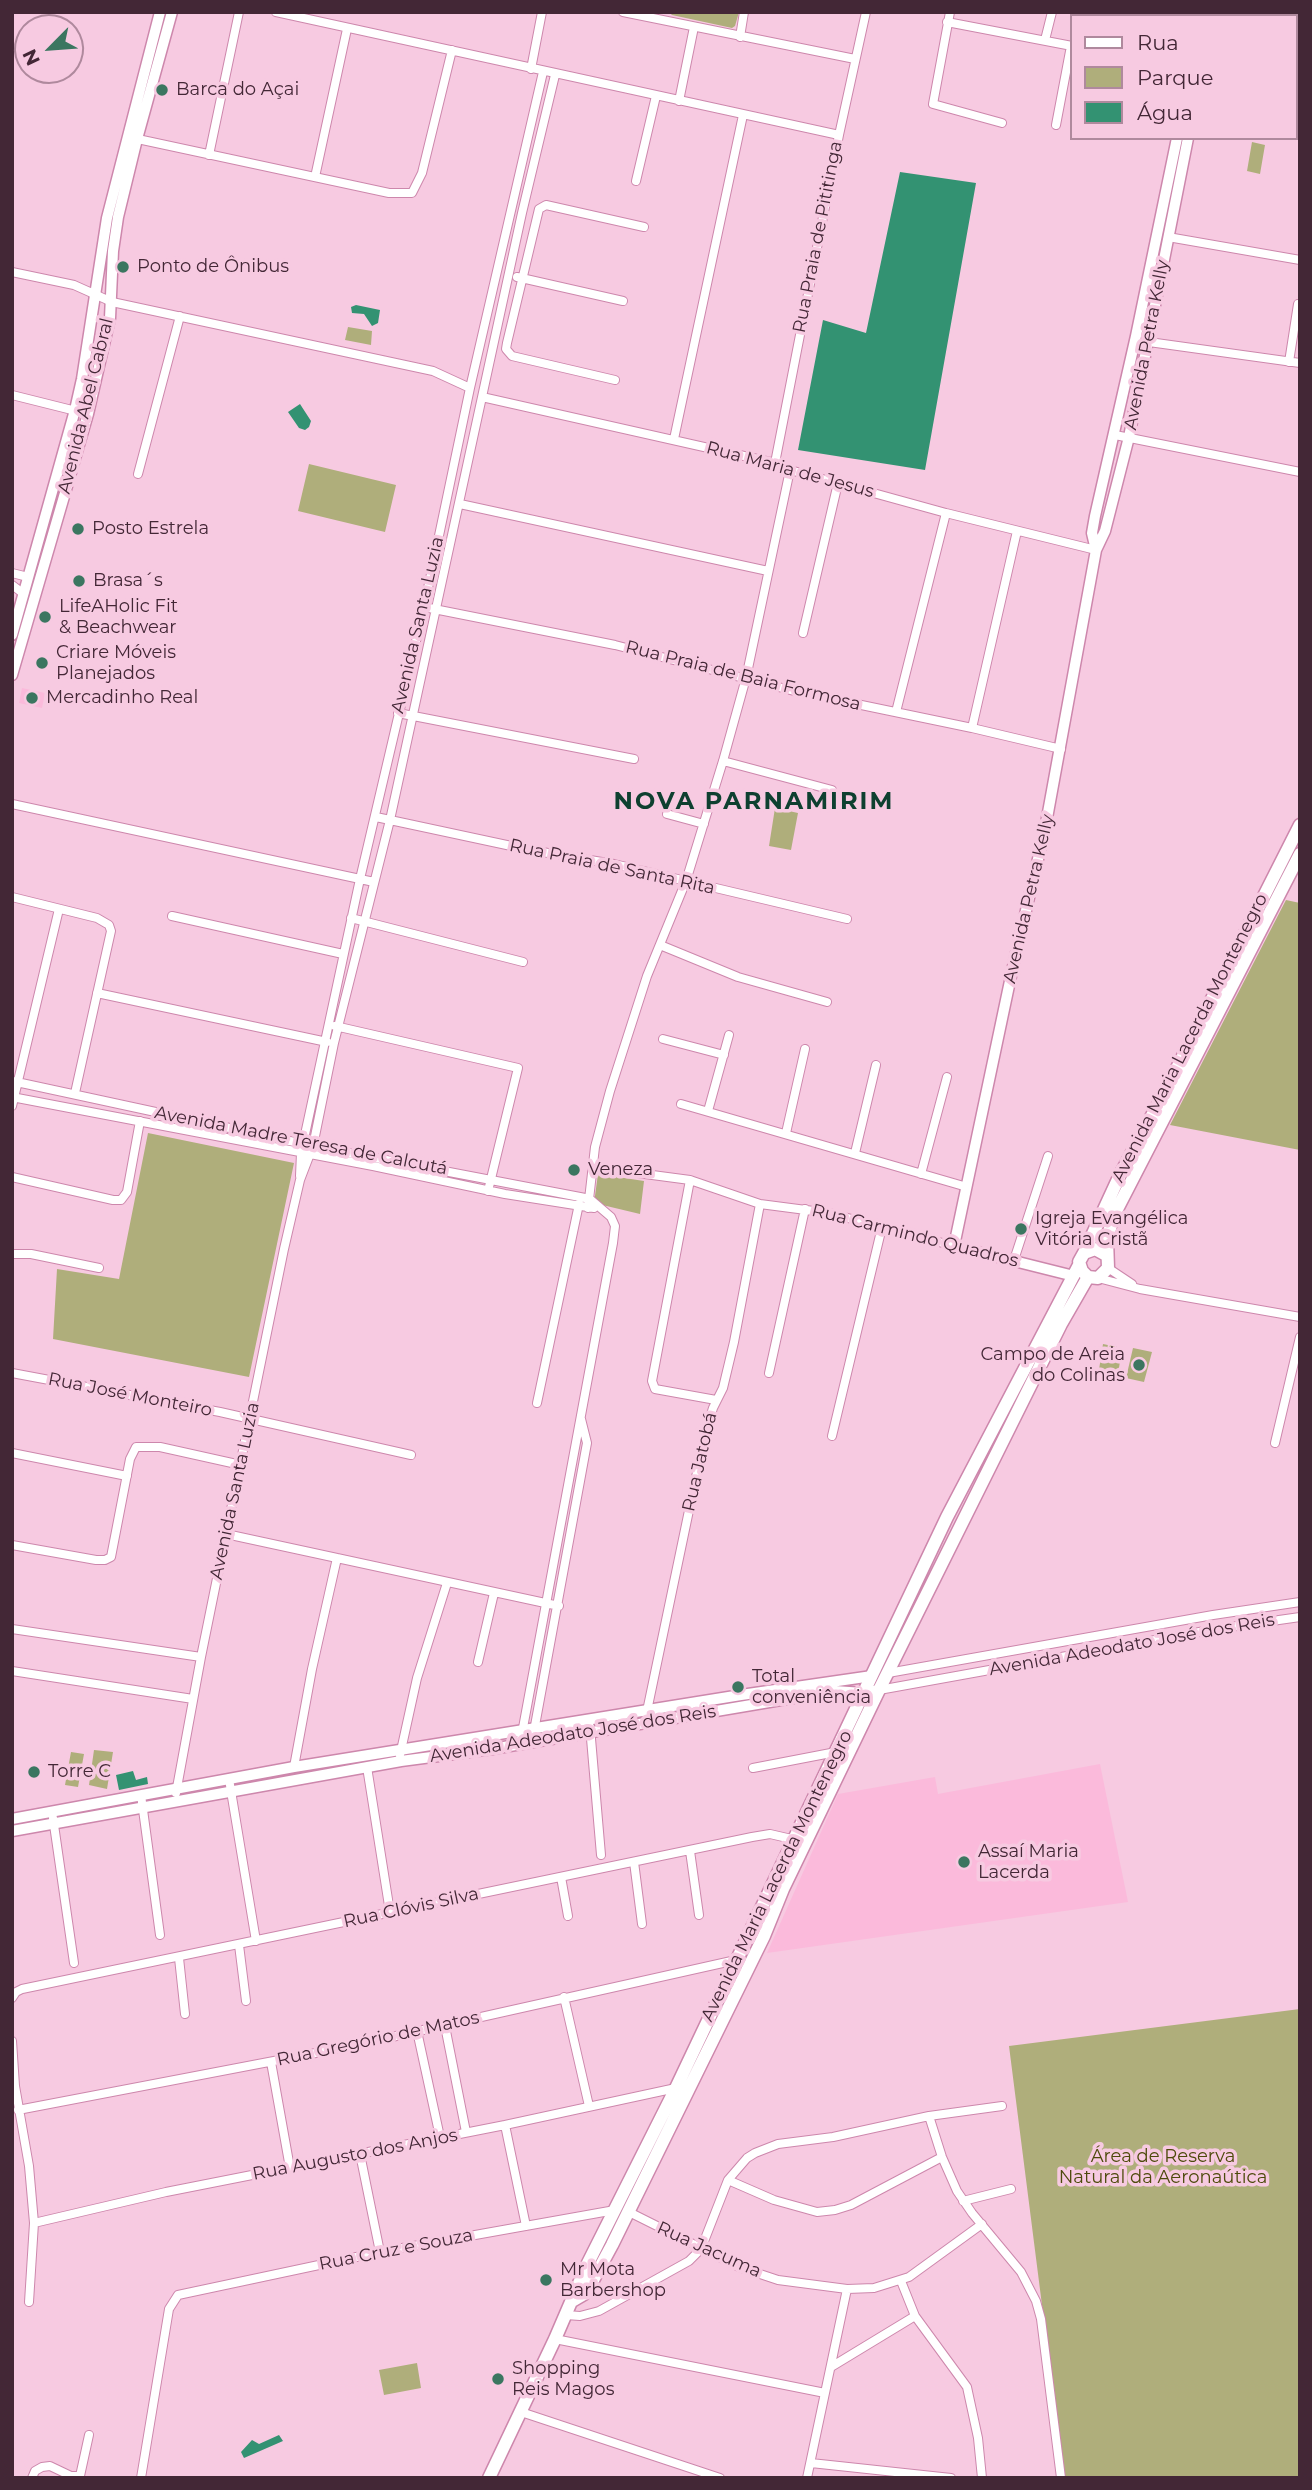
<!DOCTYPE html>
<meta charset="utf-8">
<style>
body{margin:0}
#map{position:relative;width:1312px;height:2490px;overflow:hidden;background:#f7cae1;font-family:Montserrat,sans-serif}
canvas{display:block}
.frame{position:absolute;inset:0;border:14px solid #432736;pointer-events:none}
.legend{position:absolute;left:1070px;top:14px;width:228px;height:126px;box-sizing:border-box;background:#f7cae1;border:2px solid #af899d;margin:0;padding:9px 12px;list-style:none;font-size:21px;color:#432736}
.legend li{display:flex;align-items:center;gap:14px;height:35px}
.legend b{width:35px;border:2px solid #af899d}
.north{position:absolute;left:14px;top:14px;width:70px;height:70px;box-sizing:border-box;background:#f7cae1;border:2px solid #af899d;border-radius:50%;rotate:245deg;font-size:19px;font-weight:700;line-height:28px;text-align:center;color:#432736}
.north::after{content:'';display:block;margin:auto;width:24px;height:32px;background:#3b7660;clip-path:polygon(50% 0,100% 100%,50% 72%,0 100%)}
</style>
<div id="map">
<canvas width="1312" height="2490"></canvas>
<div class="frame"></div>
<ul class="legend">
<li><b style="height:9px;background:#fff"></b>Rua</li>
<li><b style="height:19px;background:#afae7b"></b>Parque</li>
<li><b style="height:19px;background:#339272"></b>Água</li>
</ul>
<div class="north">N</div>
</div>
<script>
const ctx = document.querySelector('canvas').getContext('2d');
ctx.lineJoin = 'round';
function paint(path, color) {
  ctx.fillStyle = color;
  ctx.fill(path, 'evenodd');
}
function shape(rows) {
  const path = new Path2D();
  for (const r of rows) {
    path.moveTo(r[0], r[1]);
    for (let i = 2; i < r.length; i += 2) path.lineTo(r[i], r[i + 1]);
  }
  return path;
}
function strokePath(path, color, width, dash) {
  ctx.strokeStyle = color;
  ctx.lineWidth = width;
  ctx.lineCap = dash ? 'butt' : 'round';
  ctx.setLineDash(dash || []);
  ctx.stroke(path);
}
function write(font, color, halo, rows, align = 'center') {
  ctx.font = font + ' Montserrat,sans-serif';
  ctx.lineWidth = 7;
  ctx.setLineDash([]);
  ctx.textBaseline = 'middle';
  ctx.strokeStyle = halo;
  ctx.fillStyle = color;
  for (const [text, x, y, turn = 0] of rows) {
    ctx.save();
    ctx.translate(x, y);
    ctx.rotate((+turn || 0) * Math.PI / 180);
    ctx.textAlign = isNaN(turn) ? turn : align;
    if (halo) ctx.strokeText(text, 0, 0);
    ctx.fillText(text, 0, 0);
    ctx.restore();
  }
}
const built = shape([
 [22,688,45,693,42,708,19,703],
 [1100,1764,1128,1902,767,1953,838,1794,935,1777,938,1794]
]);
const green = shape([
 [669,12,739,12,735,26,732,28,672,15],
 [1252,142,1265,145,1260,174,1247,171],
 [348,327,372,331,371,345,345,340],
 [309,464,396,485,385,532,298,511],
 [775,808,798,813,791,850,769,846],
 [1286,900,1300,903,1300,1150,1170,1125],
 [148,1133,294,1163,249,1377,53,1339,57,1269,119,1279],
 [598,1174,644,1181,640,1214,594,1203],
 [1103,1344,1122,1348,1117,1381,1098,1376],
 [1133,1348,1152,1352,1144,1382,1126,1378],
 [94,1750,113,1752,107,1789,89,1785],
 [71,1752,84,1754,78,1787,65,1785],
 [1300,2009,1300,2478,1064,2478,1009,2046],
 [417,2363,421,2388,384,2395,379,2370]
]);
const water = shape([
 [900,172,976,183,925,470,798,450,823,320,866,333],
 [356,305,380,310,378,323,372,326,364,314,352,313,351,307],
 [300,404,311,421,309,427,305,430,299,428,288,412],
 [133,1771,136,1780,147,1777,148,1784,119,1790,116,1775],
 [279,2435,283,2441,244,2458,241,2452,252,2440,259,2444]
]);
const street = shape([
 [276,12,839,135],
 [623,12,855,59],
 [950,12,933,104,1002,123],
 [1123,16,1124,12],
 [947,22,1072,46],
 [1296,29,1300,30],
 [740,37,744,12],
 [1045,40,1052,12],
 [531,69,542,12],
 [679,101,694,27],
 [1296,103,1300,104],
 [1056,125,1071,46],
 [133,138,389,193,412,193,422,173,452,50],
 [209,155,239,12],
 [315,177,347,29],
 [636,181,656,96],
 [1168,237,1300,260],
 [12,272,74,285,112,302,433,371,470,388],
 [517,277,623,301],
 [1149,342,1300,363],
 [1289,362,1298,304],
 [615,380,512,356,506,349,507,343,539,209,546,205,644,227],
 [12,395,88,414],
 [482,397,775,463,790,470,946,513,1096,550],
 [1115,435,1300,472],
 [674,439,743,115],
 [775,463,839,135,866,12],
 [138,474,180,316],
 [460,504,768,571],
 [12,573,28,577],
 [12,585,24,594],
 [424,607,615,645,794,691,972,728,1061,749],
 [803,633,838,483],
 [896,712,946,513],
 [398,713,634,759],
 [972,728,1017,531],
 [723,761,832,790],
 [12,804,374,882],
 [667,814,704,824],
 [376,817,530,850,614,864,847,919],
 [12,897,97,918,109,925,111,931,75,1093],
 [172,916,343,954],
 [351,918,523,962],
 [660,945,738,977,827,1002],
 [97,993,327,1042],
 [335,1026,518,1068,488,1191],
 [663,1039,724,1055],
 [12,1081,313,1146,580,1197,590,1199,611,1217,615,1226,613,1243,520,1744],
 [12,1097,373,1166,505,1194,594,1208],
 [681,1104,967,1187],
 [12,1106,59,909],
 [708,1111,729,1035],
 [786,1133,805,1049],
 [855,1153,876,1065],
 [592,1167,690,1180,760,1204,829,1213,954,1246],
 [921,1174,947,1077],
 [300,1176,301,1153,360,879,424,607,470,388,543,72],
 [12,1177,113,1200,121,1200,127,1192,140,1121],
 [690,1180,652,1381,655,1389,716,1400],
 [588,1208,595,1147,610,1091,647,976,686,881,723,761,746,678,790,470],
 [12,1254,31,1254,99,1268],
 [1014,1260,1048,1156],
 [1108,1268,1132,1284],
 [1098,1278,1140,1289,1300,1317],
 [12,1373,220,1412,411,1455],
 [769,1373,805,1209],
 [537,1403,579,1204],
 [832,1436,882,1227],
 [1275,1443,1300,1337],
 [12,1453,127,1476],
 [226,1534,559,1606],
 [12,1545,96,1560,105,1560,111,1557,130,1459,136,1447,160,1447,241,1465],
 [12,1629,201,1657],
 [478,1662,494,1593],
 [12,1671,193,1699],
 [888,1673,1213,1615,1300,1602],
 [879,1690,1216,1629,1300,1617],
 [648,1723,647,1711,705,1434,713,1408,723,1388,734,1342,760,1204],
 [590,1727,601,1855],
 [532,1742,587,1443,581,1419],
 [400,1755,417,1678,447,1583],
 [294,1767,312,1669,337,1558],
 [367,1767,390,1912],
 [753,1768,836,1752],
 [229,1779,256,1941],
 [176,1793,201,1657,284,1249,300,1180,313,1146,334,1043,390,820,522,213,555,75],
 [141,1795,160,1935],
 [53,1818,74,1963],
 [690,1851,699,1915],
 [634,1862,642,1924],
 [561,1877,568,1916],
 [239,1945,246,2001],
 [179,1958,185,2014],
 [564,1997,589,2106],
 [12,1998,16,1992,22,1989,752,1837,770,1834,796,1840],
 [445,2026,466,2132],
 [417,2031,440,2137],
 [12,2041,15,2086,29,2166,34,2223,29,2302],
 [271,2062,290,2168],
 [18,2110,347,2047,736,1960],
 [929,2116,942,2157,957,2191,972,2213,1021,2272,1036,2301,1041,2319,1061,2478],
 [505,2125,526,2226],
 [360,2154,380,2252],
 [728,2180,774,2200,817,2212,835,2210,851,2205,942,2157],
 [963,2201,1011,2189],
 [629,2212,739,2267,778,2280,847,2289,874,2288,909,2277,982,2224],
 [34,2223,166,2192,505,2125,676,2088],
 [901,2281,915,2316,967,2387,978,2438,982,2478],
 [566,2315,580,2316,599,2311,689,2261,701,2249,728,2180,747,2158,755,2153,778,2144,833,2137,929,2116,1002,2106],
 [555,2339,825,2393],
 [831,2367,915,2316],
 [521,2412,720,2478],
 [811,2463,951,2478],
 [32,2478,35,2471,42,2467,50,2466,71,2476,80,2476,89,2435],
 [141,2478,169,2309,178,2295,380,2252,615,2210],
 [807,2478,847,2289]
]);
const secondary = shape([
 [1204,16,1204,12],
 [1215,16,1215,12],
 [1096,550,1092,533,1095,516,1136,336,1177,138],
 [12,635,75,410,82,379,107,218,160,12],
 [12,675,88,414,110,318,113,251,118,217,137,139,172,12],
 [1074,1276,954,1246,1014,962,1045,829,1096,550,1105,531,1129,437,1188,138],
 [12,1819,294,1767,741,1695,872,1676],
 [12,1831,401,1761,492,1749,834,1691,864,1693,879,1690]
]);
const primary = shape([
 [1084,1253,1120,1175,1169,1084,1300,825],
 [1106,1255,1095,1249,1084,1253,1079,1262,1082,1271,1088,1277,1098,1278,1108,1268,1107,1239,1114,1215,1300,854],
 [572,2301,584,2294,591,2284,612,2245,764,1936,783,1889,879,1690,1061,1324,1088,1277],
 [489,2478,555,2339,586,2267,676,2088,947,1517,1079,1265]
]);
const markers = [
 [162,90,7,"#3b7660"],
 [123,267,7,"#3b7660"],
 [78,529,7,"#3b7660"],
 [79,581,7,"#3b7660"],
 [45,617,7,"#3b7660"],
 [42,663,7,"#3b7660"],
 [32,698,7,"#3b7660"],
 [574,1170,7,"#3b7660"],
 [1021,1229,7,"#3b7660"],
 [1139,1365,7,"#3b7660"],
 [738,1687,7,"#3b7660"],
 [34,1772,7,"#3b7660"],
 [964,1862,7,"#3b7660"],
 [546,2280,7,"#3b7660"],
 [498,2379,7,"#3b7660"]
];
const poiNames = [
 ["Barca do Açai",176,90],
 ["Ponto de Ônibus",137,267],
 ["Posto Estrela",92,529],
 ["Brasa´s",93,581],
 ["LifeAHolic Fit",59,607],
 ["& Beachwear",59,628],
 ["Criare Móveis",56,653],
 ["Planejados",56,674],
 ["Mercadinho Real",46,698],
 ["Veneza",588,1170],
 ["Igreja Evangélica",1035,1219],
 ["Vitória Cristã",1035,1240],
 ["Campo de Areia",1125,1355,"right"],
 ["do Colinas",1125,1376,"right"],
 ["Total",752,1677],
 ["conveniência",752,1698],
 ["Torre C",48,1772],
 ["Assaí Maria",978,1852],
 ["Lacerda",978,1873],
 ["Mr Mota",560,2270],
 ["Barbershop",560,2291],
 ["Shopping",512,2369],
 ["Reis Magos",512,2390]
];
const streetNames = [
 ["Rua Praia de Pititinga",818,237,-79],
 ["Avenida Petra Kelly",1147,345,-79],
 ["Avenida Abel Cabral",86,406,-76],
 ["Rua Maria de Jesus",790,470,15],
 ["Avenida Santa Luzia",418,625,-77],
 ["Rua Praia de Baia Formosa",743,676,14],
 ["Rua Praia de Santa Rita",612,867,12],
 ["Avenida Petra Kelly",1029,899,-77],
 ["Avenida Maria Lacerda Montenegro",1190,1038,-63],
 ["Avenida Madre Teresa de Calcutá",301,1141,11],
 ["Rua Carmindo Quadros",915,1236,14],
 ["Rua José Monteiro",130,1395,11],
 ["Rua Jatobá",700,1462,-77],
 ["Avenida Santa Luzia",235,1491,-78],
 ["Avenida Adeodato José dos Reis",1132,1645,-10],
 ["Avenida Adeodato José dos Reis",573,1734,-9],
 ["Avenida Maria Lacerda Montenegro",777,1876,-64],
 ["Rua Clóvis Silva",411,1908,-12],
 ["Rua Gregório de Matos",378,2039,-12],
 ["Rua Augusto dos Anjos",355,2155,-11],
 ["Rua Cruz e Souza",396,2250,-11],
 ["Rua Jacuma",709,2250,24]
];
const parkNames = [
 ["Área de Reserva",1163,2157],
 ["Natural da Aeronaútica",1163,2178]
];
const districtNames = [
 ["NOVA PARNAMIRIM",754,802]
];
paint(built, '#fbbadb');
paint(green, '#afae7b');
paint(water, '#339272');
strokePath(street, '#cd87ac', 10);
strokePath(secondary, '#cd87ac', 13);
strokePath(primary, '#cd87ac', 15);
strokePath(street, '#fff', 8);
strokePath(secondary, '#fff', 10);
strokePath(primary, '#fff', 12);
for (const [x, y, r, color] of markers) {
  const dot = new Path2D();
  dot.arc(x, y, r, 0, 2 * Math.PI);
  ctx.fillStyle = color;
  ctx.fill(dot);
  strokePath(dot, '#f7cae1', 2.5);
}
write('18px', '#432736', '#f7cae1', poiNames, 'left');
write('18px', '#432736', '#f7cae1', streetNames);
write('18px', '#4d4a0b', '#f7cae1', parkNames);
ctx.letterSpacing = '2px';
write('bold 24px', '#0e4030', '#f7cae1', districtNames);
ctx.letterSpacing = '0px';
</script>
